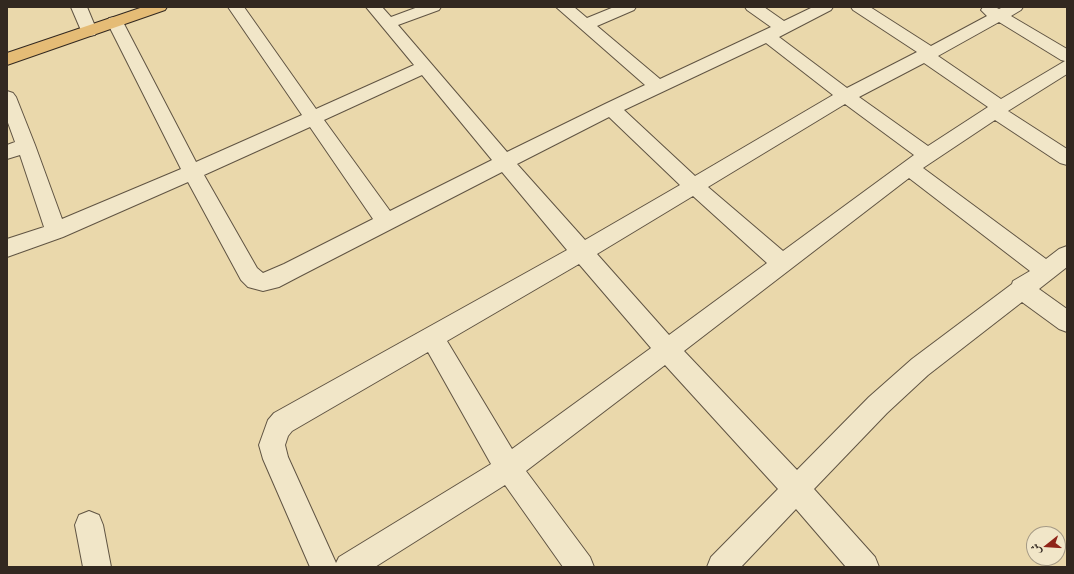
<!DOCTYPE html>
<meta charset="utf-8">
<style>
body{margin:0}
#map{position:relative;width:1074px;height:574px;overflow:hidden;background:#ead8ab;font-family:"EB Garamond",Amiri,serif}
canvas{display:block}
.frame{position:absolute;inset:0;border:8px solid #322820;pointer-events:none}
.north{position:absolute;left:1026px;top:526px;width:40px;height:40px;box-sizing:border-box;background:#f1e6c8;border:1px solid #a59a85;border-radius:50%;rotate:253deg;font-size:11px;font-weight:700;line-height:16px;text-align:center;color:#322820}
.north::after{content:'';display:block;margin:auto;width:14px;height:18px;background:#8f2418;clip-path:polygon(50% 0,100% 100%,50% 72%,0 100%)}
</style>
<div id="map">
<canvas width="1074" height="574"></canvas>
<div class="frame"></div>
<div class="north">ش</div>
</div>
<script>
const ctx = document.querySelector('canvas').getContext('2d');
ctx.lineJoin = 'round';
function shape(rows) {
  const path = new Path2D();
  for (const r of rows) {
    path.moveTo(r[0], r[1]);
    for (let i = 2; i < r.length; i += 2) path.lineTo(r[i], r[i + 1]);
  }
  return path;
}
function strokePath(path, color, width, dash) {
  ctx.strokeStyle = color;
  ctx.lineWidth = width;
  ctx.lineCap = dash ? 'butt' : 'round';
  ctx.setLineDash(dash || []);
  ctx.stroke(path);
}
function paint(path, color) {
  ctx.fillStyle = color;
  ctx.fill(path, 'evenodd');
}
const minor = shape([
 [71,7,87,7,97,31,95,35,89,36,83,35,71,7],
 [228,7,244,7,316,109,414,65,366,7,382,7,391,17,418,7,441,7,439,10,398,25,507,152,605,104,645,85,556,7,574,7,587,18,614,7,636,7,634,10,597,26,660,79,771,27,747,10,745,7,764,7,784,21,813,7,833,7,831,10,779,37,847,88,917,52,853,10,851,7,870,7,931,46,987,16,981,10,983,7,995,7,999,9,1003,7,1023,7,1021,10,1011,16,1067,49,1067,74,1008,111,1067,149,1067,165,1060,163,995,120,923,168,1046,259,1059,249,1067,246,1067,267,1039,289,1067,309,1067,332,1059,329,1022,302,928,375,887,413,814,489,875,557,879,567,846,567,796,509,741,567,707,567,711,557,778,489,665,365,526,471,590,557,594,567,563,567,505,485,375,567,310,567,263,459,259,445,268,420,274,413,567,250,502,172,300,276,279,287,263,291,248,287,241,280,188,182,63,237,7,257,7,239,44,227,20,155,7,159,7,145,15,142,7,120,7,91,13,93,16,97,35,145,62,219,181,169,107,22,109,18,115,17,121,18,123,22,196,162,302,115,228,7],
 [999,22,1061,60,1065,61,1001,99,938,56,999,22],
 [766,43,833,95,695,176,624,110,766,43],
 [924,63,988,107,928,146,859,97,924,63],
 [422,75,492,160,390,211,324,120,422,75],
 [845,104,914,155,783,251,708,187,845,104],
 [609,117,680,185,585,240,517,164,609,117],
 [310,127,373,219,284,264,263,273,257,268,204,175,310,127],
 [909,178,1030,271,1013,281,1012,284,912,359,869,397,797,470,684,351,909,178],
 [693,196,767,263,669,335,597,254,693,196],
 [579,264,651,348,512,449,447,341,579,264],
 [428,352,491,464,339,557,336,563,288,457,285,445,288,436,292,431,428,352],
 [89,511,99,515,103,525,111,567,83,567,75,525,79,515,89,511]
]);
const major = shape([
 [143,7,167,7,165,10,7,65,7,53,143,7]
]);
strokePath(minor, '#605443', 2);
strokePath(major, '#322820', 2);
paint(minor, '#f1e6c8');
paint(major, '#e5bc76');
</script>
